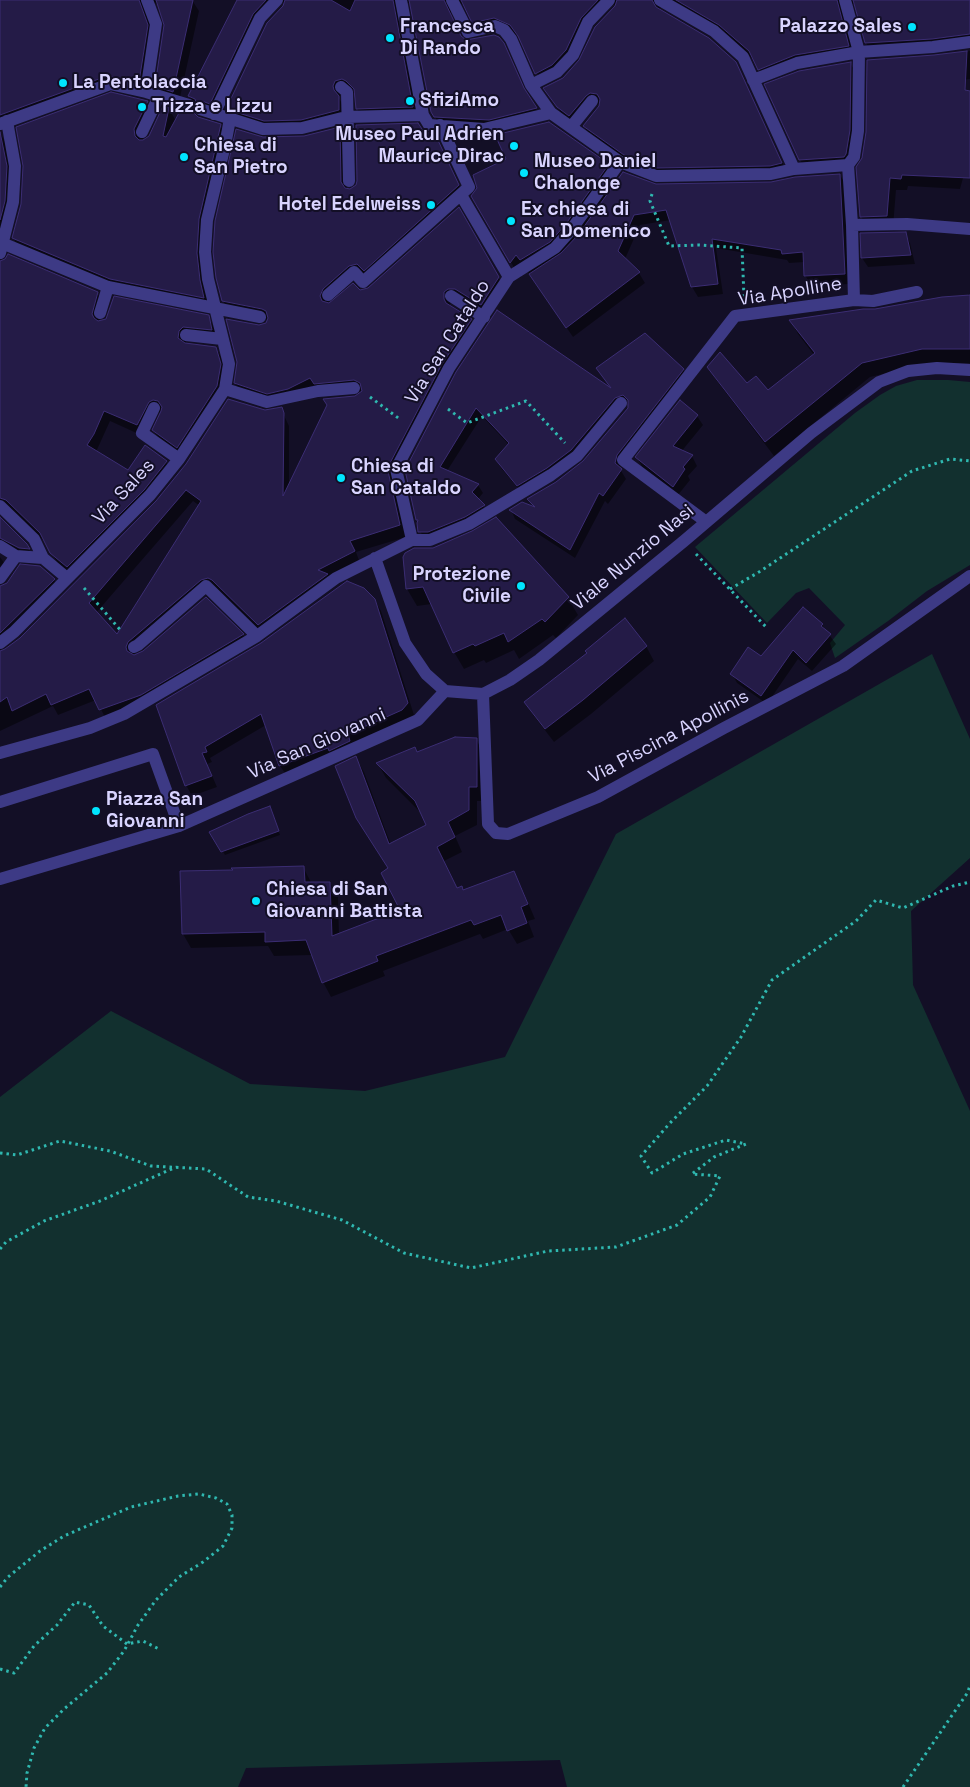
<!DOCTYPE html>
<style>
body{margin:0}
canvas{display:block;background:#130f26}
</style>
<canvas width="970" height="1787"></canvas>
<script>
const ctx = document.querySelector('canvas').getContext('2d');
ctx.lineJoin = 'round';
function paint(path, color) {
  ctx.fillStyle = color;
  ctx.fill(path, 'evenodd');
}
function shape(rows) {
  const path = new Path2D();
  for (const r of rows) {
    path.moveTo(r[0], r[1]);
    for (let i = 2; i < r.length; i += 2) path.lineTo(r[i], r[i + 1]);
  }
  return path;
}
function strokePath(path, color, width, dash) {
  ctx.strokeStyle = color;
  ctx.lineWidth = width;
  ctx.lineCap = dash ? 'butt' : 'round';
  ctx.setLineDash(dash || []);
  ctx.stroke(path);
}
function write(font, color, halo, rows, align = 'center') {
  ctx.font = font + ' "Space Grotesk",sans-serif';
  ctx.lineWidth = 4;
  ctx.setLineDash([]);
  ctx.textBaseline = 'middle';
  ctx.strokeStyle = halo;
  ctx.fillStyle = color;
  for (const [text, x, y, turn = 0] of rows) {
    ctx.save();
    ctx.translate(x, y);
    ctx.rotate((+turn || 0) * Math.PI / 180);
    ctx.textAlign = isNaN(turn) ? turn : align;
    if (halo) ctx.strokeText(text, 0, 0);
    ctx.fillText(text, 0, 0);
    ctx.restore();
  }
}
const green = shape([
 [917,380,948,380,970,382,970,565,927,591,888,621,835,658,830,643,845,625,809,588,796,593,767,623,695,547,855,413,880,395,896,386],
 [932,654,970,739,970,858,911,911,913,985,970,1111,970,1787,567,1787,560,1760,246,1768,238,1787,0,1787,0,1097,111,1011,250,1084,365,1091,505,1057,616,834]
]);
const shadow = shape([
 [0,0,192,0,199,11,179,102,163,98,156,86,165,21,159,4,151,3,145,11,154,37,145,93,114,87,12,124,0,130],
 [238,0,970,0,970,47,873,54,866,43,856,5,850,3,854,57,802,66,765,80,755,61,727,36,663,4,659,10,735,63,788,175,665,179,632,166,591,137,584,126,601,105,596,104,576,127,565,119,545,89,563,79,580,61,617,4,610,6,543,85,522,42,518,36,501,29,480,34,464,5,459,3,451,8,451,16,463,40,503,44,527,96,543,119,442,128,432,112,411,4,407,3,419,118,363,120,357,108,356,94,346,90,341,93,339,98,345,109,345,122,308,131,234,120,227,109,285,3,281,3,260,24,216,114,195,107,189,96],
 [970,51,970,79,925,84,970,93,970,161,968,160,960,189,908,186,907,190,896,190,893,227,867,228,861,216,934,56],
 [850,63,857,74,852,165,807,171,800,160],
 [147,102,154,115,141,143,150,137,169,109,176,121,197,118,220,125,227,138,206,233,211,310,119,292,21,251,13,238,22,204],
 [339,128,346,140,347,189,354,189,424,133,434,135,465,197,371,281,355,277,327,303,369,289,458,209,505,289,487,316,454,300,450,304,450,306,471,320,477,331,448,376,395,477,406,537,356,552,360,563,265,636,208,591,134,654,132,657,144,652,206,599,243,635,249,646,107,721,96,700,58,715,53,706,0,731,0,652,2,652,20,639,264,411,281,409,289,426,289,487,355,397,364,391,321,395,294,400,242,395,235,383,259,326,267,324,268,320,230,312,223,301,263,138,304,137],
 [193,501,200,506,117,636,96,613],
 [0,133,7,145,13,179,0,258],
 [608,165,617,182,656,185,771,183,840,175,846,185,850,284,811,286,805,275,805,262,789,263,787,260,716,248,723,294,698,297,692,287,671,220,640,225,625,259,639,273,645,283,573,337,526,269,520,278,473,196],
 [905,233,910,243,915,264,868,267,862,258,862,234],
 [0,262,97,293,104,304,99,322,208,316,214,328,218,341,186,341,185,344,216,348,222,359,227,377,184,458,160,442,154,430,163,412,155,413,143,436,110,421,96,452,128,471,166,462,173,473,74,578,58,564,46,543,13,511,0,512],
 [968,294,970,294,970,363,930,363,870,377,774,456,717,381,708,367,747,385,768,392,814,355,798,334,791,321,875,310,968,296],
 [598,369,683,369,688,378,621,464,620,469,626,479,608,504,605,501,575,558,515,519,511,510,535,509,529,499,556,483,584,462,629,408,629,403,620,407,576,459,523,494,501,468,496,459,509,445,482,416,447,471,478,485,483,493,478,499,489,514,425,540,420,531,417,520,457,373,612,390],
 [697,416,703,425,681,452,692,456,697,466,688,476,690,480,678,495,642,467,637,457],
 [0,519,26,545,35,560,0,553],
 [0,557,10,571,0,584],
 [404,557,568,598,578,615,556,638,553,635,519,659,514,650,486,663,484,660,464,669,454,652,432,604,417,606,407,589],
 [20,566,39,567,54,580,61,591,0,650,0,587,4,586],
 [374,599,381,611,414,715,408,721,287,776,280,766,266,725,210,758,212,762,207,764,217,787,192,796,186,785,157,705],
 [822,625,836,644,812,671,798,659,767,704,737,683,732,674],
 [646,646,654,661,591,714,554,742,534,716,525,702],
 [476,739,484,754,485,801,477,801,477,825,455,836,462,852,444,861,457,889,463,891,513,872,521,886,535,919,528,921,534,937,517,944,508,929,483,939,480,934,383,971,385,976,331,997,323,982,313,955,274,956,268,946,191,948,183,934,303,867,312,884,330,883,338,897,339,935,402,911,356,758,364,772,391,845,427,826,421,813,386,778,378,764],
 [272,811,280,835,225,855,211,833]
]);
const building = shape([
 [0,0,139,0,148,25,139,82,107,76,0,115,0,0],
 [156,0,193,0,173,92,155,86,164,25,156,0],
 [237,0,266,0,253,14,210,104,202,101,196,102,195,99,188,96,237,0],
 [285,0,331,0,350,11,355,0,393,0,413,107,356,109,354,89,346,81,342,79,335,81,333,86,334,90,339,96,339,110,301,120,264,121,226,109,267,23,283,6,285,0],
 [409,0,444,0,461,36,466,40,494,35,499,37,504,43,524,88,537,108,489,120,434,117,431,112,409,0],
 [461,0,598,0,581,18,566,50,552,65,535,74,518,36,510,25,494,18,472,23,461,0],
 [617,0,652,0,656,7,709,38,736,62,782,163,770,166,657,168,624,155,583,126,599,106,600,99,597,94,590,93,586,96,569,116,557,107,543,88,563,78,579,60,595,27,615,6,617,0],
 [676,0,837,0,849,46,795,55,758,70,749,51,719,25,676,0],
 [853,0,970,0,970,34,932,39,865,43,853,0],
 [967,51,965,90,970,91,970,178,902,175,901,179,890,178,887,216,860,217,856,167,862,158,866,132,867,60,934,55,967,51],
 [851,62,850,130,846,154,844,157,799,160,764,84,799,71,851,62],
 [111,92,148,101,134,129,135,136,139,140,143,140,149,136,163,106,169,108,163,136,166,137,180,111,187,113,193,112,198,117,221,124,199,219,197,253,200,280,204,298,110,279,12,238,21,204,23,166,16,127,111,92],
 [549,122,609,164,565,225,550,242,520,260,516,255,510,263,471,196,477,188,473,175,506,159,495,135,549,122],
 [418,123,424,132,435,134,459,185,364,271,357,264,349,266,323,289,320,296,322,301,329,303,353,283,360,290,368,288,459,207,499,277,481,305,455,289,448,289,444,292,444,299,446,303,472,319,442,364,389,465,388,471,400,525,350,541,355,551,318,570,328,574,258,625,212,580,208,578,201,580,128,642,126,647,127,651,134,655,143,651,206,597,244,634,141,695,99,710,89,689,51,705,46,694,12,711,7,697,0,702,0,651,5,649,20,638,156,501,186,464,228,399,265,410,282,407,284,413,283,496,327,405,323,399,355,396,362,391,360,383,354,380,314,384,310,378,288,389,267,394,234,383,237,362,226,319,259,325,266,323,268,318,266,311,262,309,222,301,216,278,213,252,215,221,236,129,263,137,304,136,340,127,341,182,345,188,350,189,356,185,357,181,356,125,418,123],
 [186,490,201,501,117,634,89,603,186,490],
 [0,132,7,166,5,201,0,220,0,132],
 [623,172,656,184,771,182,795,177,840,174,845,274,804,276,803,252,782,254,781,250,712,239,718,284,691,287,666,210,634,215,618,251,640,272,566,328,529,274,561,253,578,235,623,172],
 [906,232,911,255,861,258,860,233,906,232],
 [8,254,98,292,92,314,94,318,98,321,106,319,114,296,209,315,212,330,183,327,179,331,178,338,185,343,216,347,221,364,217,386,177,448,152,430,161,411,162,407,158,401,153,400,149,402,137,425,104,411,94,434,87,445,128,470,145,445,167,461,144,490,67,567,50,553,40,533,6,500,0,498,0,261,5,259,8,254],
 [970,295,970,349,922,349,862,363,765,442,707,367,720,352,747,383,756,376,768,390,815,353,789,320,863,309,875,309,942,297,970,295],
 [497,310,611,388,596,368,645,333,684,369,617,455,615,463,622,469,603,496,599,493,570,550,509,510,522,502,535,507,527,499,556,482,583,461,628,408,628,400,623,395,615,398,571,450,547,468,517,486,495,459,509,443,476,408,440,467,479,484,472,492,485,505,465,517,428,532,418,532,417,523,418,520,416,520,405,470,456,372,497,310],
 [680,400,698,415,673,446,693,455,683,467,685,469,673,487,635,457,680,400],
 [0,517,27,544,30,549,19,548,0,538,0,517],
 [496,517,569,597,545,622,542,619,508,642,504,633,475,646,473,644,453,653,423,587,406,589,403,557,405,553,414,548,433,548,472,531,496,517],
 [20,564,40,566,55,579,0,633,0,586,7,583,20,564],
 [347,581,364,588,375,599,408,703,402,710,348,734,350,741,329,751,328,748,279,766,261,714,205,747,207,752,202,753,212,776,185,786,156,705,261,643,347,581],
 [803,607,823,624,821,626,831,634,806,663,793,650,761,696,730,674,748,647,761,656,803,607],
 [625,618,647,646,583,700,545,729,524,702,587,653,585,651,625,618],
 [455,737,477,738,477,787,469,787,469,810,448,822,455,837,437,847,457,888,462,886,463,890,514,871,528,904,521,907,527,923,507,931,501,915,474,925,471,920,376,956,378,961,322,983,306,940,265,942,265,932,182,934,180,871,233,870,231,868,304,866,305,882,330,882,332,936,400,910,381,873,388,868,356,818,335,766,356,756,389,844,426,825,415,801,376,763,415,747,417,752,455,737],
 [270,806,279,831,221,852,209,832,248,814,270,806]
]);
const path = shape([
 [652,194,650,201,669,246,699,245,742,248,744,297],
 [370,397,401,420],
 [448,409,467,423,526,401,565,443],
 [696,554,767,628],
 [84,588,122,632],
 [730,589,759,572,912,471,950,459,970,461],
 [0,1153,17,1155,60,1141,110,1151,151,1166,206,1169,248,1197,276,1201,342,1220,404,1253,471,1268,548,1251,616,1247,677,1225,710,1197,720,1176,692,1174,714,1157,746,1144,726,1140,683,1154,652,1173,641,1156,670,1123,707,1086,741,1037,772,980,856,921,876,900,903,908,953,886,970,882],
 [0,1249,6,1242,44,1221,100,1201,176,1167],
 [0,1587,8,1577,40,1551,64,1536,131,1507,178,1496,199,1494,216,1498,227,1504,232,1515,232,1528,223,1546,203,1562,179,1577,156,1600,138,1625,124,1651,107,1673,64,1709,45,1728,34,1748,27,1773,26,1787],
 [0,1669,14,1673,34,1646,57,1625,75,1602,89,1605,103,1626,127,1644,143,1641,159,1649],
 [903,1787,968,1692,970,1685]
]);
const minor = shape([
 [401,0,423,115,429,125,484,129,551,113,620,162,656,176,771,174,794,169,848,165],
 [452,0,468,32,495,26,504,30,511,39,531,85,551,113],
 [660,0,714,31,743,57,794,169],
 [753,80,797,63,859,52,933,47,970,42],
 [531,85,557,72,573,55,588,22,609,0],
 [341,87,347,92,349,181],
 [146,92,156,24,147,0],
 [200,109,263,129,302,128,346,117,423,115],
 [214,114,260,18,277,0],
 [0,124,110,84,146,92,189,105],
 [571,127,592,101],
 [142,132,159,96],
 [461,195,509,277],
 [852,225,907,224,970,229],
 [2,243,108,287,260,317],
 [0,253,13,202,15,166,7,121],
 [328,295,354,272,363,282,469,187,440,125],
 [451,296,484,317],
 [854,300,873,301,917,292],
 [100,313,108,287],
 [186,335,222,339],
 [225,389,267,402,318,391,354,388],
 [154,408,142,433,179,459],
 [0,506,34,539,43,558],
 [705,521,623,460,735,316,854,300,852,225,848,165,854,157,858,131,859,52,845,0],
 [412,540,430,540,469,524,551,475,577,456,621,403],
 [0,546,16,556],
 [16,556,43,558,67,578],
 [375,558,405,643,426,674,445,691,483,694,510,680,539,660,684,541,811,433,879,382,908,371,937,368,970,370],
 [0,578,16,556],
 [0,643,14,632,150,495,179,459,225,389,229,364,208,279,205,252,207,220,225,145,230,119],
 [134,647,138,645,206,586,257,636],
 [483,694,488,824,496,833,508,834,598,797,724,728,843,666,970,576],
 [0,753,90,728,124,714,257,636,336,578,412,540,396,469,449,368,509,277,555,248,571,230,620,162],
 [0,802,153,754,179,826],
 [0,879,179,826,418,720,445,691]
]);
const markers = [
 [912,27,5,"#00e5ff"],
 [390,38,5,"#00e5ff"],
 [63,83,5,"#00e5ff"],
 [410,101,5,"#00e5ff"],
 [142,107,5,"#00e5ff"],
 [514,146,5,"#00e5ff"],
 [184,157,5,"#00e5ff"],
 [524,173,5,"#00e5ff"],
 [431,205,5,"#00e5ff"],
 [511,221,5,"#00e5ff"],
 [341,478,5,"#00e5ff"],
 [521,586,5,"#00e5ff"],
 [96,811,5,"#00e5ff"],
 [256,901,5,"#00e5ff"]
];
const poiNames = [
 ["Francesca",400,27],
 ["Di Rando",400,49],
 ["Palazzo Sales",902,27,"right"],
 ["La Pentolaccia",73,83],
 ["SfiziAmo",420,101],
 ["Trizza e Lizzu",152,107],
 ["Museo Paul Adrien",504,135,"right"],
 ["Maurice Dirac",504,157,"right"],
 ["Chiesa di",194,146],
 ["San Pietro",194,168],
 ["Museo Daniel",534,162],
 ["Chalonge",534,184],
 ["Hotel Edelweiss",421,205,"right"],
 ["Ex chiesa di",521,210],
 ["San Domenico",521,232],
 ["Chiesa di",351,467],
 ["San Cataldo",351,489],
 ["Protezione",511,575,"right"],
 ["Civile",511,597,"right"],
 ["Piazza San",106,800],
 ["Giovanni",106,822],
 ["Chiesa di San",266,890],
 ["Giovanni Battista",266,912]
];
const streetNames = [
 ["Via Apolline",790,292,-9],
 ["Via San Cataldo",448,342,-58],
 ["Via Sales",124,492,-47],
 ["Viale Nunzio Nasi",633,558,-40],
 ["Via Piscina Apollinis",669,737,-28],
 ["Via San Giovanni",317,744,-24]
];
paint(green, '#12302f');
paint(shadow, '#0007');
paint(building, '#241b47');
strokePath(building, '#3b2d73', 1);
strokePath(path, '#2fb8b0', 3, [2.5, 4]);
strokePath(minor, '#3d3a85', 12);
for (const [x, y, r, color] of markers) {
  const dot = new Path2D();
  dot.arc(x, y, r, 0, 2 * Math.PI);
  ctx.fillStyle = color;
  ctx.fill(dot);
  strokePath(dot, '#130f26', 2);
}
write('bold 19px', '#d9d4ff', '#130f26', poiNames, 'left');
write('19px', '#d9d4ff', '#130f26', streetNames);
</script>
